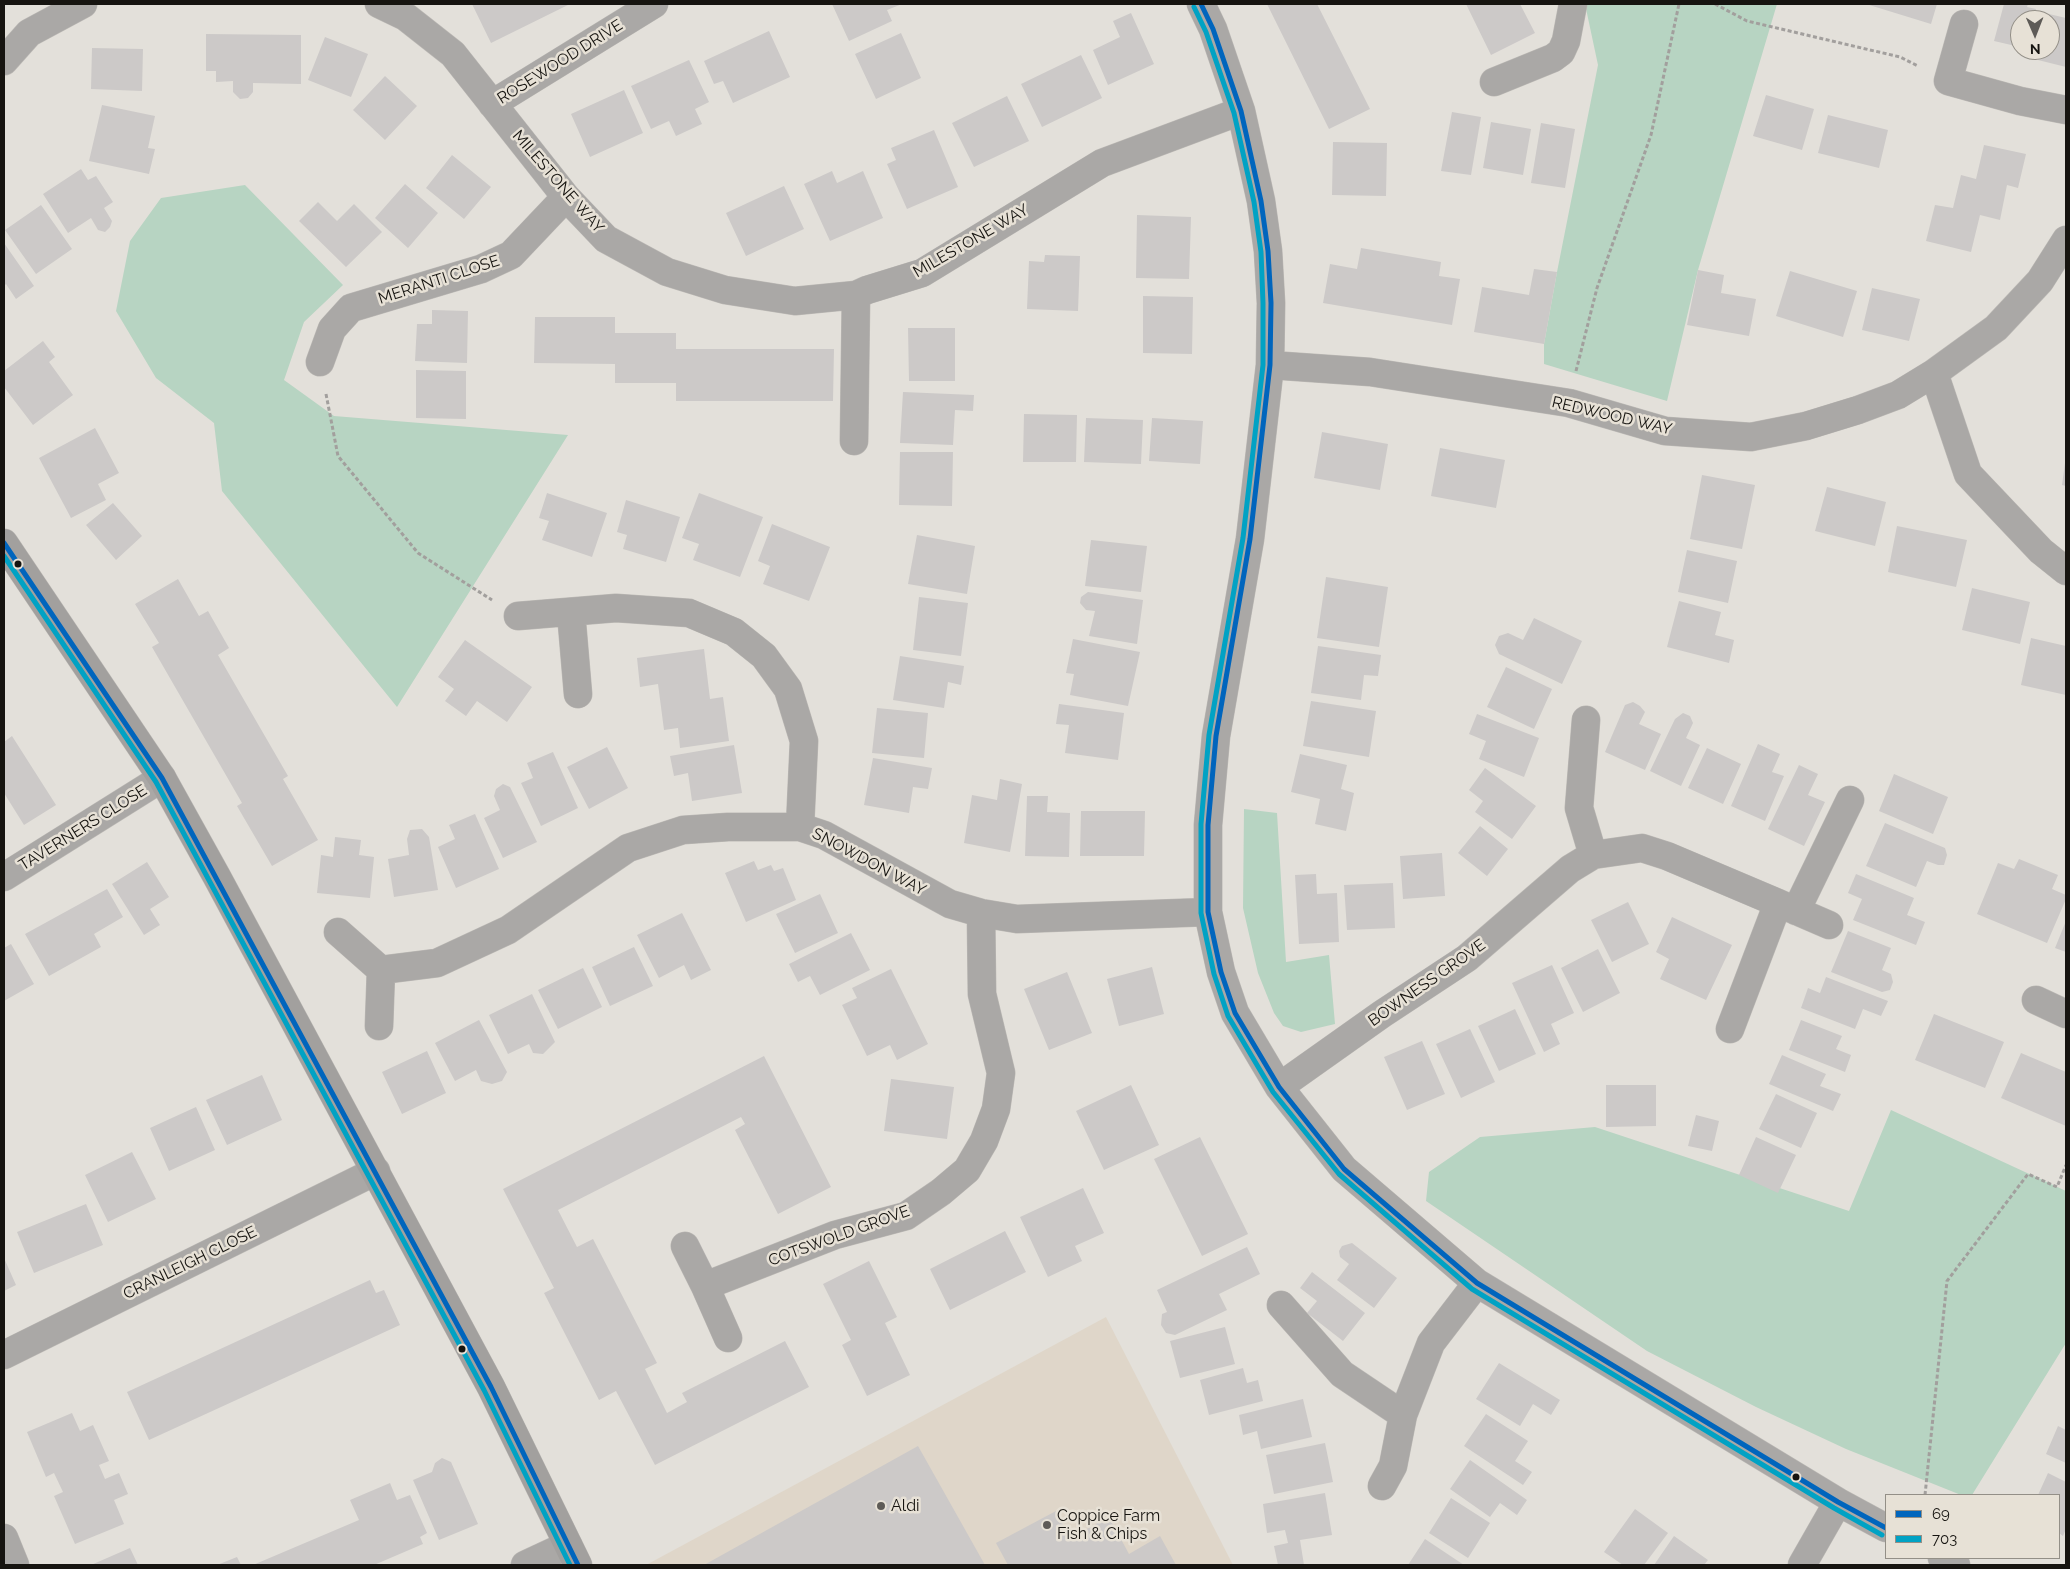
<!DOCTYPE html>
<style>
body{margin:0}
#map{position:relative;width:2070px;height:1569px;overflow:hidden;background:#e3e0da;font-family:Raleway,sans-serif}
canvas{display:block}
.frame{position:absolute;inset:0;border:5px solid #161410;pointer-events:none}
.legend{position:absolute;left:1885px;top:1494px;width:175px;height:65px;box-sizing:border-box;background:#e7e1d6;border:1px solid #938f87;margin:0;padding:6px 9px;list-style:none;font-size:15px;color:#161410}
.legend li{display:flex;align-items:center;gap:10px;height:25px}
.legend b{width:25px;border:1px solid #938f87}
.north{position:absolute;left:2010px;top:10px;width:50px;height:50px;box-sizing:border-box;background:#e7e1d6;border:1px solid #938f87;border-radius:50%;rotate:179deg;font-size:14px;font-weight:700;line-height:20px;text-align:center;color:#161410}
.north::after{content:'';display:block;margin:auto;width:18px;height:22px;background:#5e5b57;clip-path:polygon(50% 0,100% 100%,50% 72%,0 100%)}
</style>
<div id="map">
<canvas width="2070" height="1569"></canvas>
<div class="frame"></div>
<ul class="legend">
<li><b style="height:6px;background:#0065bd"></b>69</li>
<li><b style="height:6px;background:#01a2c4"></b>703</li>
</ul>
<div class="north">N</div>
</div>
<script>
const ctx = document.querySelector('canvas').getContext('2d');
ctx.lineJoin = 'round';
function paint(path, color) {
  ctx.fillStyle = color;
  ctx.fill(path, 'evenodd');
}
function shape(rows) {
  const path = new Path2D();
  for (const r of rows) {
    path.moveTo(r[0], r[1]);
    for (let i = 2; i < r.length; i += 2) path.lineTo(r[i], r[i + 1]);
  }
  return path;
}
function strokePath(path, color, width, dash) {
  ctx.strokeStyle = color;
  ctx.lineWidth = width;
  ctx.lineCap = dash ? 'butt' : 'round';
  ctx.setLineDash(dash || []);
  ctx.stroke(path);
}
function write(font, color, halo, rows, align = 'center') {
  ctx.font = font + ' Raleway,sans-serif';
  ctx.lineWidth = 5;
  ctx.setLineDash([]);
  ctx.textBaseline = 'middle';
  ctx.strokeStyle = halo;
  ctx.fillStyle = color;
  for (const [text, x, y, turn = 0] of rows) {
    ctx.save();
    ctx.translate(x, y);
    ctx.rotate((+turn || 0) * Math.PI / 180);
    ctx.textAlign = isNaN(turn) ? turn : align;
    if (halo) ctx.strokeText(text, 0, 0);
    ctx.fillText(text, 0, 0);
    ctx.restore();
  }
}
const commercial = shape([
 [1106,1317,1233,1565,646,1565]
]);
const green = shape([
 [1585,4,1777,4,1698,270,1667,401,1544,364,1544,344,1557,272,1598,65],
 [245,185,343,285,304,322,284,380,334,416,568,435,397,707,222,491,214,423,156,378,116,311,130,241,161,198],
 [1244,809,1277,813,1286,962,1329,955,1335,1024,1301,1032,1283,1026,1274,1013,1258,973,1243,908],
 [1891,1110,2066,1191,2066,1343,1972,1495,1961,1495,1846,1449,1756,1407,1647,1351,1426,1201,1429,1172,1480,1137,1595,1127,1849,1211]
]);
const building = shape([
 [472,4,570,4,491,43],
 [832,4,902,4,887,10,892,21,849,41],
 [1267,4,1317,4,1370,109,1329,129],
 [1466,4,1520,4,1535,33,1491,55],
 [1866,4,1937,4,1931,24],
 [2004,4,2028,4,2027,7,2036,9,2033,20,2020,20,2020,47,1994,41],
 [1131,13,1154,64,1108,85,1093,50,1120,37,1113,21],
 [2049,14,2066,18,2066,67,2038,60,2041,50,2050,50,2050,20,2048,20],
 [769,31,790,77,733,103,723,81,714,84,704,61],
 [901,33,921,78,876,99,855,54],
 [206,34,301,35,301,84,253,83,253,92,248,98,240,99,233,92,233,81,216,82,216,71,206,71],
 [325,37,368,54,351,97,308,80],
 [92,48,143,49,142,91,91,89],
 [1081,55,1102,98,1042,127,1021,84],
 [689,60,709,102,695,109,702,124,676,136,669,121,651,129,631,86],
 [385,76,417,106,385,140,353,110],
 [624,90,643,133,590,157,571,114],
 [1766,95,1814,109,1802,150,1753,136],
 [1007,96,1029,141,974,167,952,123],
 [102,105,155,116,148,148,155,149,149,174,89,161],
 [1452,112,1481,117,1471,175,1441,171],
 [1828,115,1888,130,1879,168,1818,153],
 [1491,122,1531,129,1523,175,1483,168],
 [1541,123,1575,129,1565,188,1531,183],
 [934,130,958,187,907,209,887,164,896,160,891,148],
 [1333,142,1387,143,1386,196,1332,195],
 [1984,145,2026,154,2018,188,2007,185,2000,220,1980,215,1971,252,1926,241,1935,205,1953,208,1961,175,1976,179],
 [452,155,491,187,464,219,426,188],
 [81,169,88,180,96,176,113,202,104,208,112,221,110,227,105,232,98,230,91,218,68,233,43,194],
 [832,171,837,183,863,171,883,218,830,241,804,184],
 [405,184,438,213,408,248,375,218],
 [784,186,804,229,746,256,726,213],
 [318,202,337,221,354,204,382,232,346,267,299,221],
 [41,205,72,249,36,274,5,230],
 [1137,215,1191,217,1189,279,1136,278],
 [4,243,34,286,16,299,6,284,4,286],
 [1361,248,1441,262,1439,276,1460,279,1452,325,1323,303,1330,264,1357,269],
 [1045,255,1080,256,1078,311,1027,309,1029,261,1044,262],
 [1534,269,1557,272,1544,344,1474,332,1482,287,1529,295],
 [1698,270,1724,275,1721,293,1756,299,1749,336,1687,325],
 [1790,271,1857,291,1843,337,1776,316],
 [1872,288,1920,299,1909,341,1862,330],
 [1143,296,1193,297,1192,354,1143,353],
 [432,310,468,311,467,363,415,361,417,324,432,324],
 [535,317,615,317,615,333,676,333,676,349,834,349,833,401,676,401,676,383,615,383,615,364,534,363],
 [908,328,955,328,955,381,909,381],
 [43,341,55,357,49,362,73,395,33,425,4,387,4,371],
 [416,370,466,371,466,419,416,418],
 [903,392,974,395,973,411,955,410,953,445,900,443],
 [1024,414,1077,415,1076,462,1023,462],
 [1086,418,1143,420,1141,464,1084,462],
 [1152,418,1203,421,1200,464,1149,461],
 [95,428,119,473,98,484,106,500,71,518,39,458],
 [1322,432,1388,444,1380,490,1314,478],
 [1440,448,1505,460,1496,508,1431,496],
 [900,452,953,452,952,506,899,505],
 [2065,463,2066,463,2066,486,2062,485],
 [1702,475,1755,485,1742,549,1690,539],
 [1827,487,1886,502,1875,546,1815,531],
 [547,493,607,513,592,557,542,540,549,521,539,518],
 [699,493,763,517,740,577,693,560,699,544,682,538],
 [626,500,680,517,666,562,623,549,627,535,617,532],
 [113,503,142,536,116,560,86,525],
 [772,524,830,547,809,601,763,584,770,566,758,561],
 [1897,526,1967,540,1956,587,1888,572],
 [917,535,975,546,967,594,908,584],
 [1091,540,1147,546,1141,592,1085,586],
 [1687,550,1737,561,1728,603,1678,592],
 [1326,577,1388,587,1379,647,1317,638],
 [178,579,199,616,208,611,229,648,218,655,288,776,283,779,318,840,272,866,237,806,242,803,152,647,159,643,135,604],
 [1972,588,2030,602,2020,644,1962,630],
 [1088,592,1143,600,1137,644,1089,636,1095,611,1086,610,1080,603,1081,597],
 [919,597,968,603,961,656,913,650],
 [1679,601,1721,612,1715,635,1734,640,1729,663,1667,647],
 [1534,618,1582,641,1562,684,1499,654,1495,645,1499,636,1508,633,1523,640],
 [2031,638,2066,646,2066,695,2021,685],
 [1073,639,1140,652,1128,706,1070,695,1074,674,1066,673],
 [465,640,532,687,507,722,477,701,466,716,445,701,454,689,438,677],
 [1318,646,1381,655,1378,676,1364,675,1361,700,1311,693],
 [704,649,710,699,723,697,729,741,680,748,678,728,664,730,658,684,640,687,637,658],
 [900,656,964,666,961,685,948,682,944,708,893,700],
 [1506,667,1552,689,1534,729,1487,707],
 [1311,701,1376,711,1369,757,1303,746],
 [1633,702,1640,706,1645,712,1639,724,1661,734,1645,770,1605,752,1625,705],
 [1059,704,1124,713,1118,760,1065,753,1069,725,1056,724],
 [877,708,928,713,924,758,872,753],
 [1683,713,1690,716,1693,723,1686,738,1700,745,1681,786,1650,771,1675,719],
 [1477,714,1539,738,1524,777,1479,759,1486,741,1469,734],
 [12,736,56,805,24,825,4,793,4,742],
 [1758,744,1780,754,1772,772,1784,776,1765,821,1731,806],
 [734,745,742,793,692,801,688,773,674,776,670,756],
 [607,747,628,788,589,809,567,767],
 [1707,748,1741,764,1723,804,1688,788],
 [553,752,578,808,541,826,521,783,533,778,527,763],
 [1300,754,1347,765,1341,789,1354,793,1346,831,1315,824,1320,799,1291,792],
 [873,758,932,768,928,789,913,787,909,813,864,805],
 [1799,765,1818,774,1808,795,1825,802,1804,846,1768,829],
 [1485,768,1536,806,1512,839,1475,812,1483,801,1469,790],
 [1894,774,1948,797,1933,834,1879,811],
 [1000,779,1022,784,1010,852,964,843,972,795,997,800],
 [503,784,510,787,537,842,503,858,484,818,500,810,494,796,496,789],
 [1027,796,1048,796,1047,812,1070,813,1069,857,1025,856],
 [1081,811,1145,811,1144,856,1080,856],
 [475,814,499,869,456,888,438,847,455,839,449,825],
 [1885,823,1945,848,1947,855,1944,865,1938,865,1927,861,1916,887,1866,866],
 [1480,826,1508,849,1487,876,1458,853],
 [422,829,429,837,438,890,394,897,388,859,409,855,407,839,410,830],
 [335,837,361,840,359,855,374,857,370,898,317,893,321,855,333,857],
 [1442,853,1445,896,1403,899,1400,856],
 [2019,859,2058,875,2052,889,2066,895,2066,899,2047,943,1977,914,1998,863,2014,869],
 [754,861,758,870,771,865,774,871,783,868,796,900,746,922,725,873],
 [147,862,169,897,150,909,160,925,144,935,112,884],
 [1316,874,1317,894,1337,893,1339,942,1299,944,1295,875],
 [1856,874,1914,898,1907,915,1925,922,1916,945,1853,920,1862,899,1848,893],
 [1393,883,1395,928,1347,930,1344,885],
 [107,889,123,917,94,934,101,947,49,976,25,934],
 [820,894,838,933,795,953,776,914],
 [1628,902,1649,944,1612,962,1591,920],
 [682,913,711,970,691,980,684,965,659,978,637,935],
 [1672,917,1732,945,1706,1000,1660,979,1669,959,1656,952],
 [2066,921,2066,952,2055,948],
 [1848,931,1891,948,1882,970,1891,974,1893,982,1890,990,1882,992,1831,972],
 [851,933,870,970,820,995,810,976,798,982,789,964],
 [11,944,34,984,4,1001,4,948],
 [634,947,653,986,610,1006,592,967],
 [1598,949,1620,993,1583,1012,1561,968],
 [1552,965,1574,1013,1551,1024,1560,1044,1544,1052,1512,983],
 [1152,967,1164,1014,1119,1026,1107,979],
 [583,968,602,1007,558,1029,538,990],
 [891,969,928,1044,897,1060,890,1045,867,1056,842,1005,857,998,852,988],
 [1067,972,1092,1033,1049,1050,1024,989],
 [1826,977,1888,1001,1881,1016,1863,1009,1855,1029,1801,1008,1808,988,1820,993],
 [532,994,555,1042,543,1054,533,1053,529,1044,508,1054,489,1015],
 [1515,1009,1536,1054,1499,1071,1478,1026],
 [1934,1014,2004,1042,1985,1088,1915,1060],
 [479,1020,507,1072,502,1081,492,1084,481,1081,476,1070,455,1081,435,1043],
 [1801,1020,1842,1036,1836,1049,1851,1055,1845,1072,1789,1050],
 [1470,1029,1495,1082,1461,1098,1436,1044],
 [1422,1041,1445,1094,1407,1110,1384,1057],
 [427,1051,446,1093,402,1114,382,1072],
 [2021,1053,2066,1072,2066,1126,2001,1098],
 [1782,1055,1826,1074,1820,1086,1841,1094,1833,1111,1769,1084],
 [764,1056,831,1187,778,1214,735,1130,745,1124,741,1117,558,1210,577,1247,593,1239,657,1363,645,1369,667,1413,687,1402,682,1393,785,1341,809,1387,655,1465,616,1391,599,1400,544,1293,554,1288,503,1189],
 [262,1075,282,1120,227,1145,206,1100],
 [891,1079,954,1087,947,1139,884,1131],
 [1131,1085,1159,1145,1104,1170,1076,1111],
 [1606,1085,1656,1085,1656,1126,1606,1127],
 [1776,1094,1817,1113,1801,1148,1759,1129],
 [196,1107,215,1150,169,1171,150,1128],
 [1696,1115,1719,1121,1712,1151,1688,1146],
 [1200,1137,1248,1234,1202,1256,1154,1159],
 [1756,1137,1796,1155,1778,1193,1739,1175],
 [132,1152,156,1199,108,1222,85,1175],
 [1083,1188,1104,1233,1075,1246,1082,1261,1048,1277,1020,1217],
 [86,1204,103,1245,34,1273,17,1232],
 [1005,1231,1026,1272,950,1310,930,1269],
 [1352,1243,1397,1278,1374,1308,1337,1280,1349,1264,1340,1257,1339,1251,1342,1246],
 [1247,1247,1260,1274,1219,1294,1227,1310,1175,1335,1166,1333,1161,1325,1162,1314,1167,1312,1157,1290],
 [4,1258,16,1285,4,1291],
 [869,1261,897,1317,885,1323,910,1375,867,1396,842,1345,851,1340,823,1284],
 [1312,1272,1365,1313,1343,1341,1307,1313,1317,1301,1300,1288],
 [370,1280,376,1293,384,1290,400,1325,149,1440,127,1392],
 [1225,1327,1235,1364,1180,1378,1170,1341],
 [1499,1363,1560,1400,1551,1415,1533,1404,1520,1426,1476,1399],
 [1243,1368,1247,1383,1258,1380,1263,1401,1209,1415,1200,1380],
 [1303,1399,1312,1437,1261,1449,1257,1431,1243,1435,1239,1415],
 [72,1413,80,1431,93,1425,109,1461,99,1465,105,1479,119,1473,128,1494,114,1500,124,1524,75,1544,54,1496,63,1492,54,1473,46,1477,27,1432],
 [1486,1414,1528,1441,1515,1461,1532,1472,1523,1485,1464,1446],
 [2058,1426,2066,1430,2066,1463,2046,1454],
 [1325,1443,1333,1482,1274,1494,1266,1455],
 [918,1446,985,1565,704,1565],
 [442,1458,451,1462,478,1524,439,1540,413,1480,432,1472,435,1463],
 [1470,1460,1527,1500,1517,1515,1500,1503,1490,1517,1450,1489],
 [2048,1473,2066,1482,2066,1529,2063,1536,2059,1533,2059,1495,2038,1495],
 [390,1483,397,1500,410,1495,427,1533,420,1537,423,1544,374,1565,253,1565,359,1520,350,1500],
 [1325,1493,1332,1535,1300,1540,1304,1565,1278,1565,1274,1546,1288,1543,1285,1530,1267,1533,1263,1504],
 [1451,1498,1490,1523,1468,1558,1429,1533],
 [1635,1509,1668,1533,1644,1565,1623,1565,1604,1552],
 [1056,1511,1070,1538,1109,1517,1129,1554,1160,1536,1176,1565,1008,1565,996,1543],
 [1674,1536,1708,1560,1704,1565,1654,1565],
 [1425,1539,1464,1565,1408,1565],
 [130,1548,138,1565,91,1565],
 [237,1557,241,1565,217,1565]
]);
const path = shape([
 [1715,4,1747,21,1900,57,1918,66],
 [1576,371,1597,288,1651,135,1679,4],
 [326,394,338,456,418,553,492,600],
 [1925,1495,1947,1281,2028,1174,2057,1187,2066,1165]
]);
const minor = shape([
 [379,4,406,17,453,54,566,197,606,239,667,272,725,290,795,301,856,295,867,290,922,273,1102,163,1241,111],
 [1201,4,1213,29,1241,111,1261,201,1268,251,1271,303,1270,365,1250,539,1216,736,1208,825,1208,912,1221,972,1235,1013,1279,1087,1344,1169,1477,1283,1838,1502,1886,1528],
 [1964,24,1948,81,2020,101,2066,110],
 [4,61,29,33,83,4],
 [1494,82,1553,58,1561,52,1566,41,1573,4],
 [492,104,654,4],
 [320,362,332,329,351,308,481,269,511,255,566,197],
 [1270,365,1370,372,1569,403,1665,431,1751,437,1806,426,1858,410,1898,395,1934,373,1996,328,2040,281,2066,240],
 [1934,373,1968,474,2041,551,2066,571],
 [854,441,856,295],
 [571,612,578,694],
 [518,616,616,608,689,613,734,632,764,656,788,689,804,741,800,827],
 [1586,720,1579,808,1593,855],
 [4,877,162,778],
 [1796,911,1850,800],
 [338,932,381,970,379,1026],
 [381,970,437,963,508,930,628,848,683,830,728,827,800,827,824,835,950,904,981,913,1017,919,1208,912],
 [2036,1000,2066,1014],
 [1730,1029,1778,903,1829,925],
 [1279,1087,1382,1014,1467,958,1570,869,1593,855,1642,848,1667,856,1778,903],
 [685,1246,705,1286,728,1338],
 [705,1286,835,1235,906,1216,941,1192,967,1170,984,1141,996,1109,1001,1073,982,994,981,913],
 [1281,1305,1342,1374,1403,1415],
 [4,1355,376,1171],
 [1382,1486,1393,1466,1403,1415,1431,1343,1477,1283],
 [4,1538,15,1565],
 [1942,1558,1956,1565],
 [525,1565,568,1545],
 [1802,1565,1838,1502]
]);
const major = shape([
 [4,543,162,778,217,877,491,1387,578,1565]
]);
const bus1 = shape([
 [1201,4,1213,29,1241,111,1261,201,1268,251,1271,303,1270,365,1250,539,1216,736,1208,825,1208,912,1221,972,1235,1013,1279,1087,1344,1169,1477,1283,1838,1502,1886,1528],
 [4,543,162,778,491,1387,578,1565]
]);
const bus2 = shape([
 [1194,7,1206,32,1234,113,1254,202,1261,252,1263,303,1263,365,1243,538,1209,735,1201,824,1201,913,1214,974,1228,1016,1273,1092,1339,1174,1472,1289,1834,1508,1882,1535],
 [4,556,156,782,484,1390,570,1565]
]);
const markers = [
 [18,564,4.5,"#161410"],
 [462,1349,4.5,"#161410"],
 [1796,1477,4.5,"#161410"],
 [881,1506,5,"#5e5b57"],
 [1047,1525,5,"#5e5b57"]
];
const streetNames = [
 ["ROSEWOOD DRIVE",560,62,-32],
 ["MILESTONE WAY",558,182,49],
 ["MILESTONE WAY",971,241,-30],
 ["MERANTI CLOSE",439,280,-18],
 ["REDWOOD WAY",1612,416,13],
 ["TAVERNERS CLOSE",83,828,-32],
 ["SNOWDON WAY",869,862,28],
 ["BOWNESS GROVE",1427,983,-35],
 ["COTSWOLD GROVE",839,1236,-20],
 ["CRANLEIGH CLOSE",190,1263,-26]
];
const poiNames = [
 ["Aldi",891,1506],
 ["Coppice Farm",1057,1516],
 ["Fish & Chips",1057,1534]
];
paint(commercial, '#dfd6c9');
paint(green, '#b7d4c2');
paint(building, '#ccc9c8');
strokePath(minor, '#bdbab6', 29);
strokePath(major, '#bdbab6', 29);
strokePath(path, '#a29f9d', 3, [4, 2.5]);
strokePath(minor, '#aaa8a6', 28);
strokePath(major, '#a2a09e', 28);
strokePath(bus1, '#0065bd', 5);
strokePath(bus2, '#01a2c4', 5);
for (const [x, y, r, color] of markers) {
  const dot = new Path2D();
  dot.arc(x, y, r, 0, 2 * Math.PI);
  ctx.fillStyle = color;
  ctx.fill(dot);
  strokePath(dot, '#e7e1d6', 2);
}
write('16px', '#161410', '#e7e1d6', streetNames);
write('16px', '#161410', '#e7e1d6', poiNames, 'left');
</script>
